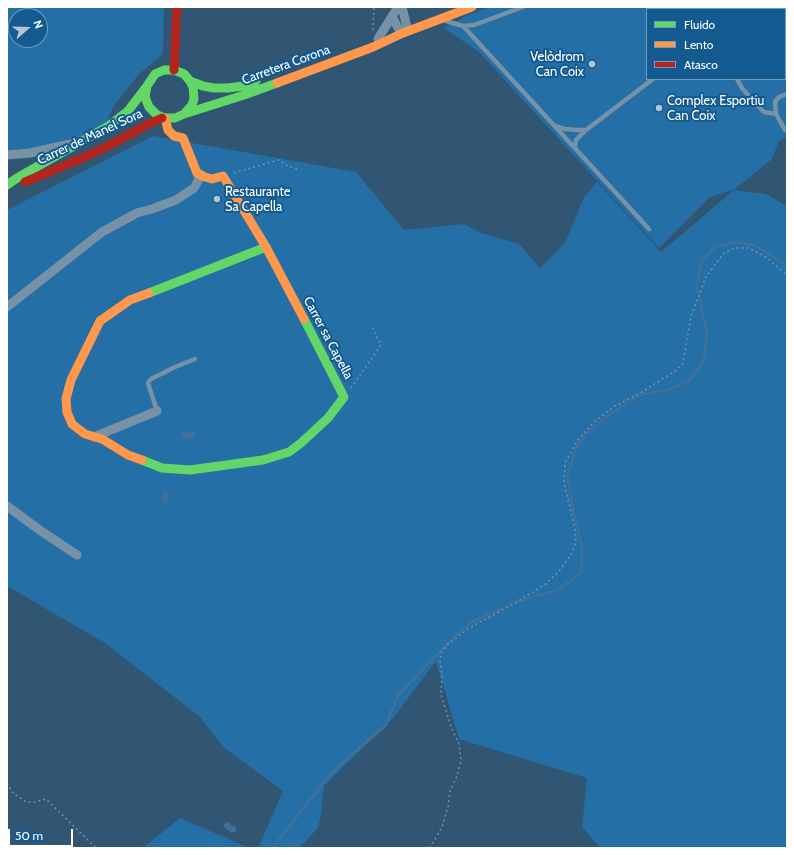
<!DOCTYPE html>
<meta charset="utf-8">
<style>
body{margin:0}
#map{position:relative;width:794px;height:855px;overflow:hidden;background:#305673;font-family:Cabin,sans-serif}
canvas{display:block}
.frame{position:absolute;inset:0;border:8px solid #fff;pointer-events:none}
.legend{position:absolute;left:646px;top:8px;width:140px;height:72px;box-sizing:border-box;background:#135a90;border:1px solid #719cbc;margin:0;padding:5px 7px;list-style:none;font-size:12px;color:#fff}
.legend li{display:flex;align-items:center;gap:8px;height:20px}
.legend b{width:20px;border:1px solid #719cbc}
.north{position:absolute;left:8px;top:8px;width:40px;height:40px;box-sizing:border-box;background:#135a90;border:1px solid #719cbc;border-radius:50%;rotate:70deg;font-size:11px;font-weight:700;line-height:16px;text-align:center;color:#fff}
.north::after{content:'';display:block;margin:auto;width:14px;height:18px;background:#b7c4ce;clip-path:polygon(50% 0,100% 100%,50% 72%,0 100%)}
.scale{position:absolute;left:8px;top:829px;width:65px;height:18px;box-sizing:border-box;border:2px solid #fff;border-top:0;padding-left:5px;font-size:12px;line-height:14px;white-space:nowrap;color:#fff;-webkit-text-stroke:3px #135a90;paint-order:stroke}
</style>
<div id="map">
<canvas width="794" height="855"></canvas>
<div class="frame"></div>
<ul class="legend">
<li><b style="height:5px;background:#63d668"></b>Fluido</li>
<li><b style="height:5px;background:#ff974d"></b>Lento</li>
<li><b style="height:5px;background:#b3261e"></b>Atasco</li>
</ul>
<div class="north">N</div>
<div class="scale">50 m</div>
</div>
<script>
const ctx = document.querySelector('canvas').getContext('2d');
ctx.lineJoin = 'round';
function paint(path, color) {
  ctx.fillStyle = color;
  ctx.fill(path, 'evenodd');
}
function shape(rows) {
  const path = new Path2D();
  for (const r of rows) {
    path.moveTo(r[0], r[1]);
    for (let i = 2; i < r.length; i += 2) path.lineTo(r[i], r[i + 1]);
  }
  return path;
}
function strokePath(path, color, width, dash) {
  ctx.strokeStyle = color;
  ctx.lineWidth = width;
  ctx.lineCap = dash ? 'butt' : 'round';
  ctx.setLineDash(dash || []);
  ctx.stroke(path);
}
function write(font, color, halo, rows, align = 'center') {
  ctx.font = font + ' Cabin,sans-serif';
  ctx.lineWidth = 4;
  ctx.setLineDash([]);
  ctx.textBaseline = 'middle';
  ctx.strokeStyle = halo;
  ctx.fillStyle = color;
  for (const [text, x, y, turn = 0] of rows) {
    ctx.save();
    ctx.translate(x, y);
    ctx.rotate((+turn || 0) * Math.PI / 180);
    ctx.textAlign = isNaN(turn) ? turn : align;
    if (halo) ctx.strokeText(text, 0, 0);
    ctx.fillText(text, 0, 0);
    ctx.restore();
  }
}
const green = shape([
 [7,7,164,7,163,54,139,74,113,107,106,125,76,142,7,155],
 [16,16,40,16,40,40,16,40],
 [489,7,787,7,787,137,779,141,772,159,735,189,710,197,659,248,479,52,444,28,466,16],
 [647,9,785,9,785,79,647,79],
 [153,136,356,172,404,230,464,224,481,233,519,244,540,268,565,243,584,197,597,182,661,252,734,190,766,194,787,206,787,848,600,848,582,827,587,778,459,739,436,661,394,717,324,786,321,813,318,828,299,848,258,848,283,791,223,747,200,717,105,643,7,586,7,210],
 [180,818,249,848,143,848]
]);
const water = shape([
 [195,431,195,438,181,438,181,434,182,432],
 [164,490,165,491,166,493,168,493,168,503,162,503,162,491],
 [228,822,232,826,235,826,236,828,236,831,232,833,225,828,224,826,224,824]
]);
const stream = shape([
 [274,848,277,842,331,773,386,725,398,695,456,635,473,621,494,612,514,602,534,597,558,590,582,572,582,548,573,509,567,477,576,448,589,431,613,412,640,395,667,390,689,381,704,360,707,334,699,296,696,287,702,260,715,247,737,242,756,246,787,266]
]);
const path = shape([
 [373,30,374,7],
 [234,173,278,160,288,166,297,169],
 [351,388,381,345,372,327],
 [7,783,12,792,26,802,35,802,46,799,93,845,96,848],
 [430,848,442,827,448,807,450,791,457,776,461,760,459,744,452,729,441,695,442,674,440,661,441,653,448,644,469,628,512,605,546,584,561,569,571,554,576,542,575,528,564,483,565,463,577,441,594,422,615,406,642,392,675,371,683,363,691,316,706,277,724,253,735,248,749,248,766,257,787,275]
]);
const lane = shape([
 [686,7,687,9],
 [446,21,463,26,474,25,523,7],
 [463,26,649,229],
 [737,79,742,88,754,102,764,112,776,114,775,102,779,97,787,94],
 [776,114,785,130,787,131],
 [555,126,565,129,577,130,586,130,653,79],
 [575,148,576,140,586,130],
 [157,411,148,383,151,379,175,367,195,359]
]);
const street = shape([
 [402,7,408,31],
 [392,16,398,28,403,33],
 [378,39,381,34,398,7],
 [7,155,30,153,70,144],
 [7,307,102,232,137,213,152,209,176,200,194,188,198,181,200,174],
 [94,437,157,411],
 [7,506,41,531,77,555]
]);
const fast = shape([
 [190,81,203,86,214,88,228,88,243,86,256,81],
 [184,114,192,105,194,99,193,87,190,81,184,74,174,70,164,70,155,74,147,86,145,97,149,107,157,115,165,118,175,118,184,114,244,95,277,83],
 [7,185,17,178,107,127,128,111,147,86],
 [149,293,266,247],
 [142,460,162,468,190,470,263,460,289,452,301,443,328,418,344,397,304,319]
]);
const slow = shape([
 [277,83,373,47,403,33,472,7],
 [165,118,168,130,174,136,183,138,197,173,205,177,212,179,223,176,266,247,304,319],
 [142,460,128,455,102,439,85,434,72,424,67,412,66,399,71,380,100,321,130,300,149,293]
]);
const jam = shape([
 [174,70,177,7],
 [25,182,87,156,114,143,146,125,162,118]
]);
const markers = [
 [592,64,4,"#b7c4ce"],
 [659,108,4,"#b7c4ce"],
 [217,199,4,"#b7c4ce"]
];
const poiNames = [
 ["Velòdrom",584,57,"right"],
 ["Can Coix",584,72,"right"],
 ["Complex Esportiu",667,101],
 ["Can Coix",667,116],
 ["Restaurante",225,192],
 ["Sa Capella",225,207]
];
const streetNames = [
 ["Carretera Corona",286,65,-20],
 ["Carrer de Manel Sora",90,137,-25],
 ["Carrer sa Capella",328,338,62]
];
paint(green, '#246fa5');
paint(water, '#407198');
strokePath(stream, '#407198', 2.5);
strokePath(path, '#7792a6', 1.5, [2, 3]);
strokePath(lane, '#7792a6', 4.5);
strokePath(street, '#7792a6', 9);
strokePath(fast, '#63d668', 9);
strokePath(slow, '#ff974d', 9);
strokePath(jam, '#b3261e', 9);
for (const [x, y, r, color] of markers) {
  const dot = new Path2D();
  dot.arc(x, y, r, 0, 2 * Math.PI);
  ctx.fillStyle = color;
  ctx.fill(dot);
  strokePath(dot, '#135a90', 1.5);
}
write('13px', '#fff', '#135a90', poiNames, 'left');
write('13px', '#fff', '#135a90', streetNames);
</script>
